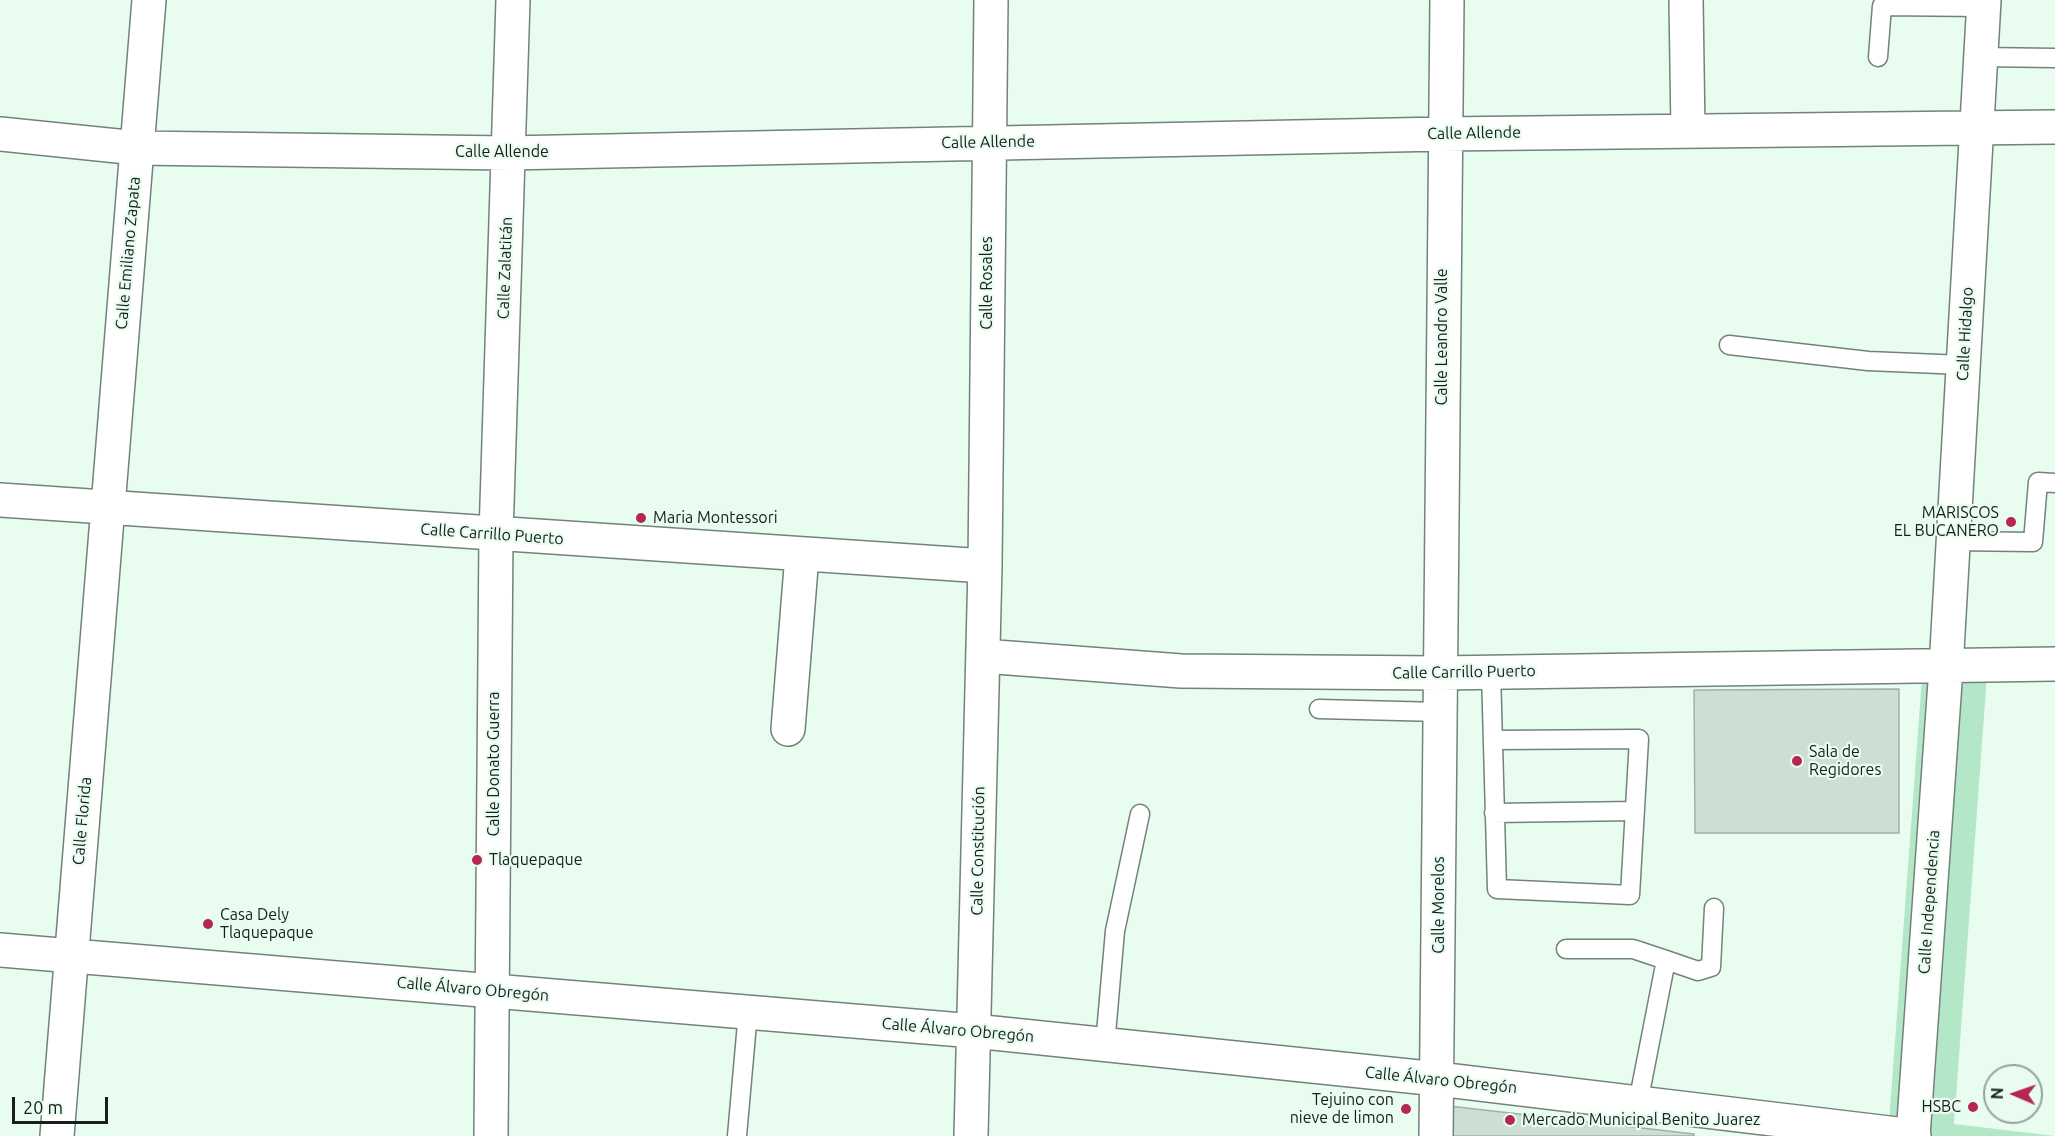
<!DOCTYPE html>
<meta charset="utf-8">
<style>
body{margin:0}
#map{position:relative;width:2055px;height:1136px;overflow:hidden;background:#e8fcf0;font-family:Ubuntu,sans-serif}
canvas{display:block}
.north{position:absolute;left:1983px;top:1064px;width:60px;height:60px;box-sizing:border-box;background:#e8fcf0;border:2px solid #95a49b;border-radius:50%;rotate:272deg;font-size:16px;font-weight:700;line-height:24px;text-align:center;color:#181f1b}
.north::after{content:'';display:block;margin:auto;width:21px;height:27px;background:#b62652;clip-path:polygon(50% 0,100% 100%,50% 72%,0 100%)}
.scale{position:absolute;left:12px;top:1097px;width:96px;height:27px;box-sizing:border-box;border:3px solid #181f1b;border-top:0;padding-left:8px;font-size:18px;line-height:21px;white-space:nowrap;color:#181f1b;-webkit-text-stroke:4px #e8fcf0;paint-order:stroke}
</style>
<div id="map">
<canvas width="2055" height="1136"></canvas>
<div class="north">N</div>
<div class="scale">20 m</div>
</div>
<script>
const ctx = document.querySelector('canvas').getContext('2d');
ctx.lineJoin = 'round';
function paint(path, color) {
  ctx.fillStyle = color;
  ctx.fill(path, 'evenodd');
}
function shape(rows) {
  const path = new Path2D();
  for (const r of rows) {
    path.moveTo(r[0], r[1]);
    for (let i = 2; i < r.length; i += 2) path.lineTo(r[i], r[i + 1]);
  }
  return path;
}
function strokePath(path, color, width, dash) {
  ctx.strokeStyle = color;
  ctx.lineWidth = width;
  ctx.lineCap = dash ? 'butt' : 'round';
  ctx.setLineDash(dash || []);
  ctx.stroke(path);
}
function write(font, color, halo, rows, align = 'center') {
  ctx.font = font + ' Ubuntu,sans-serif';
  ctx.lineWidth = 4.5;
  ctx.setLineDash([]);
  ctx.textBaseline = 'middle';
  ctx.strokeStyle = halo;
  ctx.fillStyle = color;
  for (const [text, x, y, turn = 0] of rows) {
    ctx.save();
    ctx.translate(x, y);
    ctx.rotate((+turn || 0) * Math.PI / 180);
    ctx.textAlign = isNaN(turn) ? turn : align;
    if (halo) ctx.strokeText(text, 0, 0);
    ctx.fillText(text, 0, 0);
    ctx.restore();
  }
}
const green = shape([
 [1987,675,1954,1124,2055,1136,1888,1136,1922,678]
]);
const building = shape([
 [1899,689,1899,833,1695,833,1694,690,1899,689],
 [1449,1106,1694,1134,1694,1136,1448,1136,1449,1106]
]);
const lane = shape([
 [1878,57,1882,6,1984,7],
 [1980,57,2055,58],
 [1729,345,1868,361,1963,365],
 [1953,541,2033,542,2038,482,2055,483],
 [1491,671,1497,889,1630,895,1639,739,1495,740],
 [1319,709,1440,712],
 [1494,813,1635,811],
 [1566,949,1633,949,1666,960],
 [1105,1045,1115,931,1140,814],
 [1638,1103,1666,960,1698,971,1711,967,1714,908],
 [737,1136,748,1012]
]);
const street = shape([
 [1686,0,1688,131],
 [0,134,137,148,508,153,1443,134,2055,127],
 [0,500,985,566],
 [983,656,1181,671,1440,673,2055,664],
 [788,729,802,555],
 [0,950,974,1031,1438,1079,1914,1136],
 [57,1136,149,0],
 [491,1136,496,535,513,0],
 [971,1136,985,566,991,0],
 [1436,1136,1447,0],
 [1913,1136,1946,668,1984,0]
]);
const markers = [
 [641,518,6,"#b62652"],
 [2011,522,6,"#b62652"],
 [1797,761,6,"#b62652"],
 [477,860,6,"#b62652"],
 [208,924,6,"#b62652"],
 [1973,1107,6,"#b62652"],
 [1406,1109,6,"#b62652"],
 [1510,1120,6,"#b62652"]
];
const streetNames = [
 ["Calle Allende",1474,133,-1],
 ["Calle Allende",988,142,-1],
 ["Calle Allende",502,152],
 ["Calle Emiliano Zapata",128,253,-85],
 ["Calle Zalatitán",505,268,-88],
 ["Calle Rosales",987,283,-90],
 ["Calle Hidalgo",1965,334,-87],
 ["Calle Leandro Valle",1442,337,-90],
 ["Calle Carrillo Puerto",492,534,4],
 ["Calle Carrillo Puerto",1464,672,-1],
 ["Calle Donato Guerra",494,764,-90],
 ["Calle Florida",82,821,-85],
 ["Calle Constitución",978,851,-89],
 ["Calle Independencia",1929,902,-86],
 ["Calle Morelos",1439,905,-90],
 ["Calle Álvaro Obregón",473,989,5],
 ["Calle Álvaro Obregón",958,1030,5],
 ["Calle Álvaro Obregón",1441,1080,6]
];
const poiNames = [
 ["MARISCOS",1999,513,"right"],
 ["EL BUCANERO",1999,531,"right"],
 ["Maria Montessori",653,518],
 ["Sala de",1809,752],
 ["Regidores",1809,770],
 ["Tlaquepaque",489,860],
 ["Casa Dely",220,915],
 ["Tlaquepaque",220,933],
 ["Tejuino con",1394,1100,"right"],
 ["nieve de limon",1394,1118,"right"],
 ["HSBC",1961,1107,"right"],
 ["Mercado Municipal Benito Juarez",1522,1120]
];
paint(green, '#b4e6c8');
paint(building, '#ccdfd3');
strokePath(building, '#9fb2a6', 1.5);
strokePath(lane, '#728379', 21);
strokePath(street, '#728379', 36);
strokePath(lane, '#fff', 18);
strokePath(street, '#fff', 33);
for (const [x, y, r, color] of markers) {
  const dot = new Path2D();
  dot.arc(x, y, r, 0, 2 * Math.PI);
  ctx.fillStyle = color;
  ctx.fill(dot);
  strokePath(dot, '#e8fcf0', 2);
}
write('16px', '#181f1b', '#e8fcf0', streetNames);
write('16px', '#181f1b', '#e8fcf0', poiNames, 'left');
</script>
